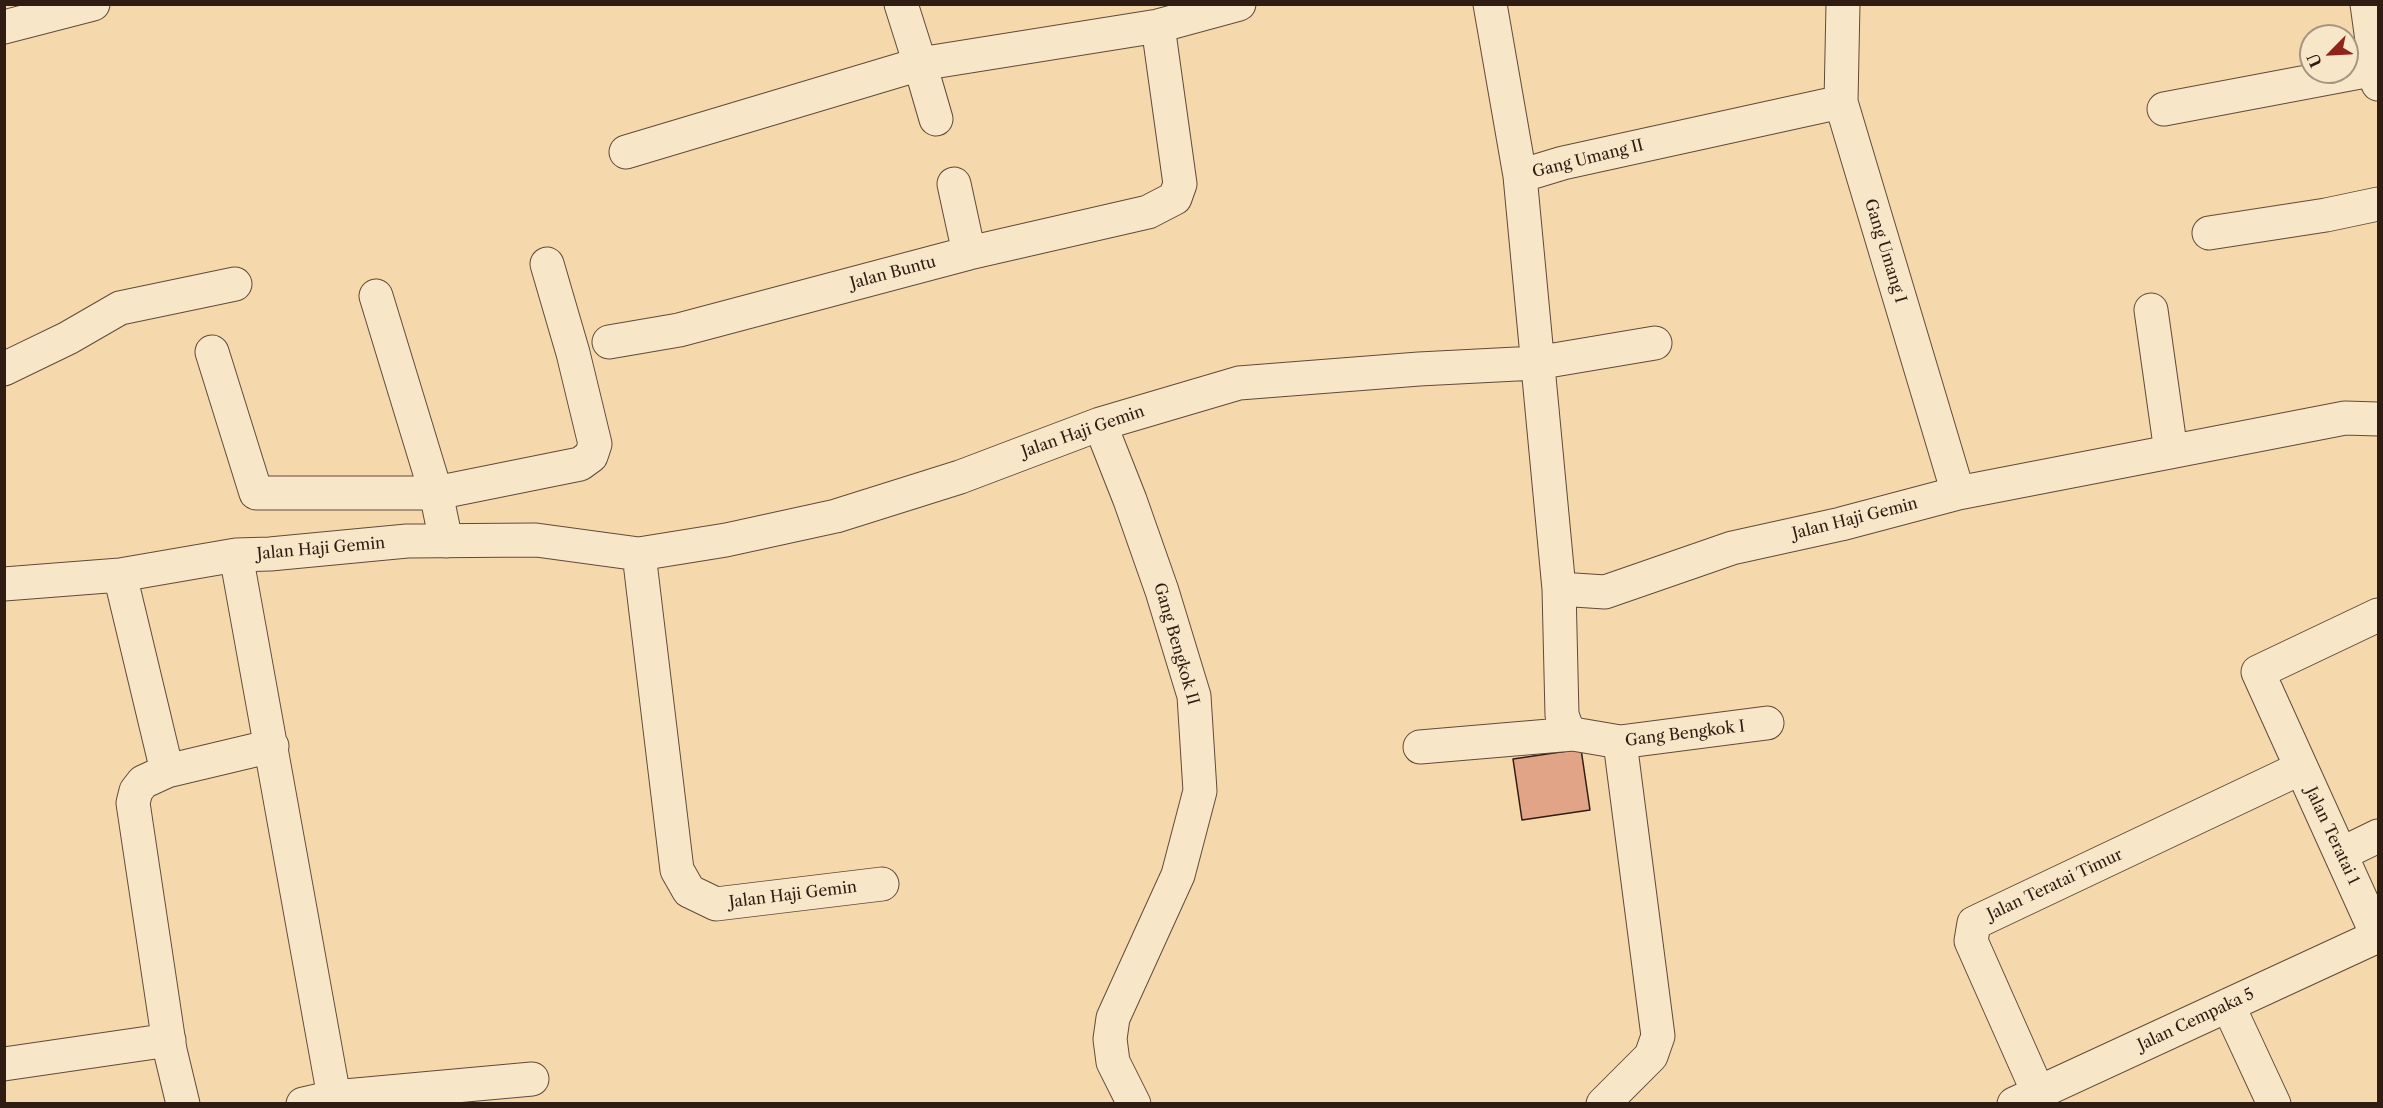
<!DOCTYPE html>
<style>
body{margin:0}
#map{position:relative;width:2383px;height:1108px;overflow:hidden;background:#f5d8ac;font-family:"Libre Caslon Text",serif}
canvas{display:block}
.frame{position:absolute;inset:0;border:6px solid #2f1c12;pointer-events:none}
.north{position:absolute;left:2299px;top:24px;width:60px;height:60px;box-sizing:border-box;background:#f8e6c9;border:2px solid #a89580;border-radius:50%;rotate:246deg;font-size:16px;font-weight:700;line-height:24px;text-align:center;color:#2f1c12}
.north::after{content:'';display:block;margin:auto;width:21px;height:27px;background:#8f2418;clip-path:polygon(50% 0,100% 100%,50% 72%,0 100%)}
</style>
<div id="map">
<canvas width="2383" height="1108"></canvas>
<div class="frame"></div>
<div class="north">U</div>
</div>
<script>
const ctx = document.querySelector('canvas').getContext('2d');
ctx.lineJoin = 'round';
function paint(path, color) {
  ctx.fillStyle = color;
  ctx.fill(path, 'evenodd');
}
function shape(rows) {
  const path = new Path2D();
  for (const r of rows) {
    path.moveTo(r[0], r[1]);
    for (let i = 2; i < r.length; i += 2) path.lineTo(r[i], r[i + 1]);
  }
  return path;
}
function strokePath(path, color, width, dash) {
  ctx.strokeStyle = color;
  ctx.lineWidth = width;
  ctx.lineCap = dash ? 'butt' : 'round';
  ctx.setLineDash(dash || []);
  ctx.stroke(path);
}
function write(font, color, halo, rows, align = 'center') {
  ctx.font = font + ' "Libre Caslon Text",serif';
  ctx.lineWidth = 6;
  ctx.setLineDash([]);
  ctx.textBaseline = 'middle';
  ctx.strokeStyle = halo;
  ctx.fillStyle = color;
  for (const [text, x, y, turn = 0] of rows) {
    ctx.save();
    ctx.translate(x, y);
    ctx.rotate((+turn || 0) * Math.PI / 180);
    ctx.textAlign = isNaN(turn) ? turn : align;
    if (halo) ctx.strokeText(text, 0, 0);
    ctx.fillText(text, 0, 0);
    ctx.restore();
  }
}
const building = shape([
 [1581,749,1590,810,1522,820,1513,759,1581,749]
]);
const minor = shape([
 [1490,4,1520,176],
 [1843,4,1841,102,1958,493],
 [2367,4,2378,84],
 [4,27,93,4],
 [1841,102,1563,163,1520,176,1559,589,1605,592,1732,548,1841,524,1958,493,2345,418,2378,419],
 [2164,109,2376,69],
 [936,119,920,64,1158,26,1239,4],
 [626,152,920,64,901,4],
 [954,184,969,253],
 [2209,233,2326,215,2378,204],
 [376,296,436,493,446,541],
 [2151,310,2171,452],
 [609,342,679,330,969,253,1148,212,1175,198,1180,184,1158,26],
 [212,352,256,493,436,493,580,464,591,456,595,444,573,353,547,264],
 [4,369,68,338,120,308,235,284],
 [1100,424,1130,500,1162,591,1194,696,1200,791,1178,875,1113,1018,1110,1039,1113,1062,1134,1104],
 [639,554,677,870,689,891,716,904,882,884],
 [236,555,334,1097],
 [120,575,167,771],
 [4,584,120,575,236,555,270,554,407,541,536,540,639,554,726,540,836,516,960,477,1100,424,1239,383,1419,369,1536,363,1655,343],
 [1559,589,1562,715,1566,726,1573,734,1620,742,1767,723],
 [2378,615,2258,672,2378,937],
 [1420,747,1573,734],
 [2341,854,2378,836],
 [2228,1005,2274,1104],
 [4,1064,169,1040],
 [2038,1092,1971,941,1974,923,2301,768],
 [183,1104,170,1050,133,803,136,791,143,782,167,771,272,746],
 [303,1104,334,1097,532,1079],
 [1603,1104,1651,1056,1658,1036,1620,742],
 [2014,1104,2378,936]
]);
const streetNames = [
 ["Gang Umang II",1588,159,-14],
 ["Gang Umang I",1885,251,73],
 ["Jalan Buntu",893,273,-15],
 ["Jalan Haji Gemin",1083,432,-19],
 ["Jalan Haji Gemin",1855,519,-14],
 ["Jalan Haji Gemin",321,549,-5],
 ["Gang Bengkok II",1176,644,74],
 ["Gang Bengkok I",1685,734,-7],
 ["Jalan Teratai 1",2332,836,65],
 ["Jalan Teratai Timur",2055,885,-25],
 ["Jalan Haji Gemin",793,895,-7],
 ["Jalan Cempaka 5",2196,1020,-25]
];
paint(building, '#e1a487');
strokePath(building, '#2f1c12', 1.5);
strokePath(minor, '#604b38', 35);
strokePath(minor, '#f8e6c9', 33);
write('16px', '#2f1c12', '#f8e6c9', streetNames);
</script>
